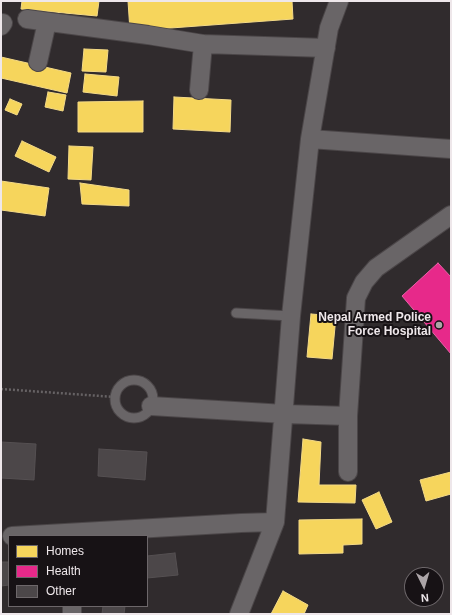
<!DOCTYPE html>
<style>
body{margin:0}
#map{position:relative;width:452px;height:615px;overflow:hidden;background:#302b2d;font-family:Arial,sans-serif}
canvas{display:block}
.frame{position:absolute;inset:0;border:2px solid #eee7ea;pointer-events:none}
.legend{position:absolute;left:8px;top:535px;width:140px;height:72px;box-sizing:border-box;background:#171215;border:1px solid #6d676a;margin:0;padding:5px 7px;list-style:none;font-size:12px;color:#eee7ea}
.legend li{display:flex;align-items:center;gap:8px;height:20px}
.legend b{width:20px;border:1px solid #6d676a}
.north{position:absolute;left:404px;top:567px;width:40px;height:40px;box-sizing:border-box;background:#171215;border:1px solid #6d676a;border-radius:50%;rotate:175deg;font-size:11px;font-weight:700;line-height:16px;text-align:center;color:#eee7ea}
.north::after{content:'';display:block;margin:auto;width:14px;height:18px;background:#aca5a8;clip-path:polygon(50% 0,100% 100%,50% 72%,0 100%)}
</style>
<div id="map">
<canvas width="452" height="615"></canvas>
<div class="frame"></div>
<ul class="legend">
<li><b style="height:11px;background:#f6d55c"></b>Homes</li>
<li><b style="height:11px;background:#e7298a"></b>Health</li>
<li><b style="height:11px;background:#4c4749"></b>Other</li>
</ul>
<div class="north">N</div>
</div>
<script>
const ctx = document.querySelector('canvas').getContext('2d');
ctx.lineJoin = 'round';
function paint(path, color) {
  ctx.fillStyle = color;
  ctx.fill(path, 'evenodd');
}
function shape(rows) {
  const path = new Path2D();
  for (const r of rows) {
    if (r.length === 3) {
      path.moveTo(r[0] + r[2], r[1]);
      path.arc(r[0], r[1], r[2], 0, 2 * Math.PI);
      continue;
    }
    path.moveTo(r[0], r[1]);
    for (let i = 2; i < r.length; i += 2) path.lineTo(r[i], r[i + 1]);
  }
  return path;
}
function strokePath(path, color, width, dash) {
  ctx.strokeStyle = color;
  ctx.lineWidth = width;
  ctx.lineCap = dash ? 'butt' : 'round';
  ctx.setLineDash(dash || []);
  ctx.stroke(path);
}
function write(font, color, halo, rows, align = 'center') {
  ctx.font = font + ' Arial,sans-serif';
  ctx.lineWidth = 4;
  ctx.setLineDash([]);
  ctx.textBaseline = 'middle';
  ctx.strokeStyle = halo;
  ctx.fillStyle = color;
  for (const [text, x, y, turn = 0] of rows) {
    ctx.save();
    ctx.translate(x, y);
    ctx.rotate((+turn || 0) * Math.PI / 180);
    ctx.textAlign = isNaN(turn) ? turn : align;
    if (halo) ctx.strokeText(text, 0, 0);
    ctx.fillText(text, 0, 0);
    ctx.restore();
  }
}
const homes = shape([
 [22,1,99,1,97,16,21,9,22,1],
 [128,1,292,1,293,19,130,31,128,1],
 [84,49,108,50,106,72,82,71,84,49],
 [1,57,71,73,67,93,1,78,1,57],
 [85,74,119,77,117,96,83,92,85,74],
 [48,92,66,95,63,111,45,107,48,92],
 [174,97,231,100,230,132,173,129,174,97],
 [10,99,22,104,17,115,5,110,10,99],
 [143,101,143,132,78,132,78,102,143,101],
 [22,141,56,157,49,172,15,156,22,141],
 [69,146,93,147,91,180,68,179,69,146],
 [1,181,49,188,45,216,1,210,1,181],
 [80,183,129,190,129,206,82,204,80,183],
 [311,314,336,316,332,359,307,357,311,314],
 [303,439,321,442,319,485,356,485,355,503,298,502,303,439],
 [451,472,451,494,426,501,420,480,451,472],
 [379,492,392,522,376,529,362,500,379,492],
 [362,519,362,544,343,545,343,553,299,554,299,520,362,519],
 [283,591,308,605,304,614,271,614,283,591]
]);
const health = shape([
 [438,263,451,277,451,354,402,296,438,263]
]);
const building = shape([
 [1,442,36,444,34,480,1,478,1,442],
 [99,449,147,452,145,480,98,476,99,449],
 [175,553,178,575,147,578,147,556,175,553],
 [1,562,9,562,9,585,1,586,1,562],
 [103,606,125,606,124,614,102,614,103,606]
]);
const path = shape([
 [1,389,115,397]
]);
const lane = shape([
 [236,313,291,316],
 [134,399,19]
]);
const street = shape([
 [27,19,148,35,203,44],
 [1,26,3,23],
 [38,62,47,22],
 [199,90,203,44,326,48],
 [310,139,451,149],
 [151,406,285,414,348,416],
 [348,472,348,416,356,298,364,282,376,268,451,215],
 [12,536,241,523,275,522],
 [72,606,72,614],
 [239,614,275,522,291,316,310,139,329,28,339,1]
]);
const markers = [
 [439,325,4,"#aca5a8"]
];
const poiNames = [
 ["Nepal Armed Police",431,318],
 ["Force Hospital",431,332]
];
paint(homes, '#f6d55c');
strokePath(homes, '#f4da87', 1);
paint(health, '#e7298a');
strokePath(health, '#e962a7', 1);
paint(building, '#4c4749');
strokePath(building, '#555052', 1);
strokePath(lane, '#4b4648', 11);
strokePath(street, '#4b4648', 20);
strokePath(path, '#666264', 2.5, [2, 2]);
strokePath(lane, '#696567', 9);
strokePath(street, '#696567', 18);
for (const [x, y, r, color] of markers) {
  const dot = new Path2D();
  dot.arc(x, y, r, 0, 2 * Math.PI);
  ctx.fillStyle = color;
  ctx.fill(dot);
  strokePath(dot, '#171215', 1.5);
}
write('bold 12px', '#eee7ea', '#171215', poiNames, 'right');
</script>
